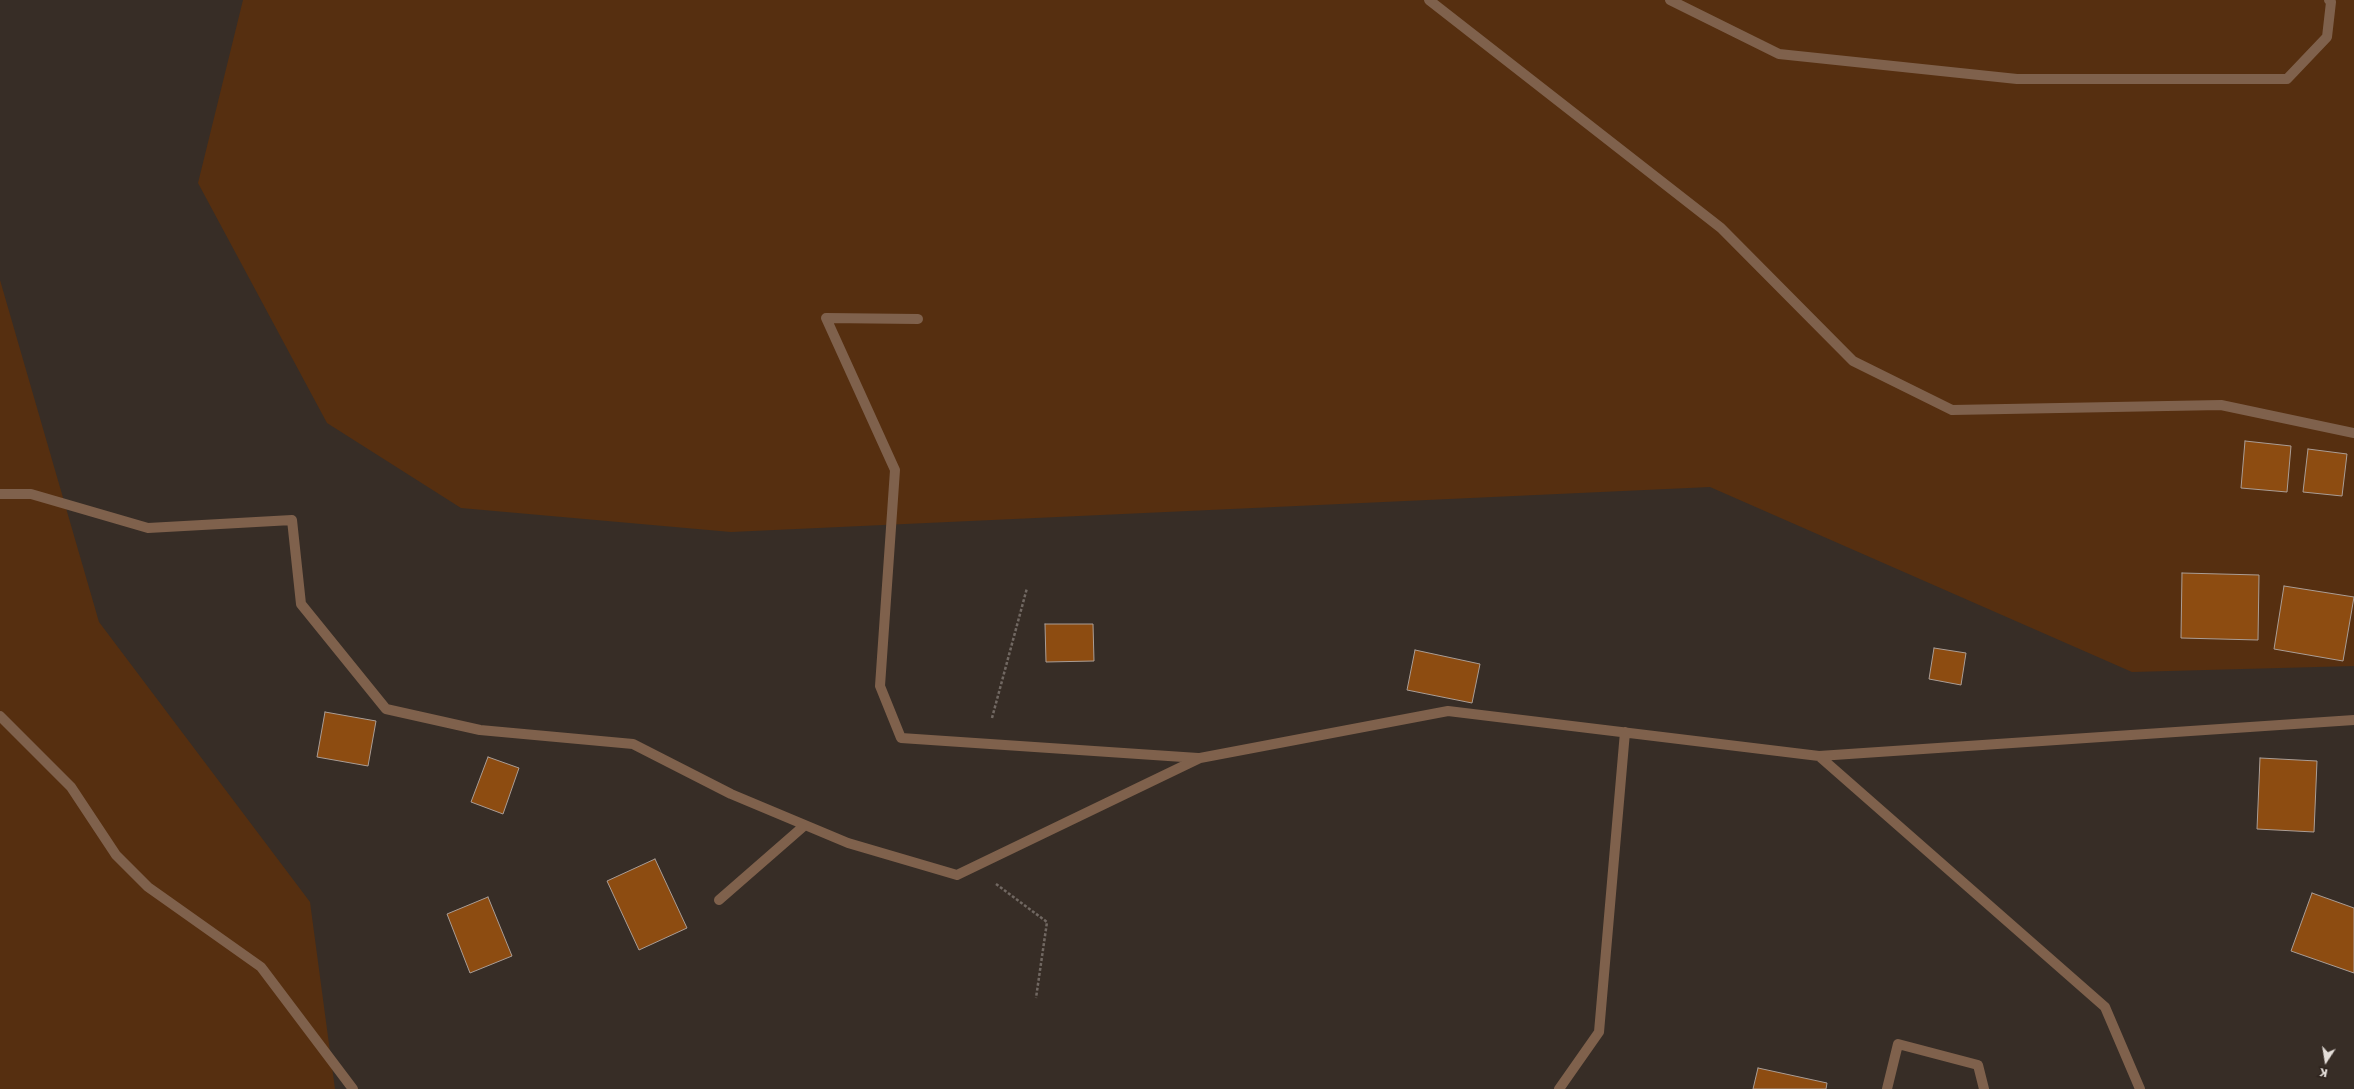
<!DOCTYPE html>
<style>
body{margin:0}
#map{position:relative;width:2354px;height:1089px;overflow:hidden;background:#372d26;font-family:"Golos Text",sans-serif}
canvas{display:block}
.north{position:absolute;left:2306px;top:1041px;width:40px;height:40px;-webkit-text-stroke:3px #2d231d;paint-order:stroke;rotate:192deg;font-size:11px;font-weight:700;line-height:16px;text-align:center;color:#e4ded9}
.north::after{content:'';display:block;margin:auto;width:14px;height:18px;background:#e4ded9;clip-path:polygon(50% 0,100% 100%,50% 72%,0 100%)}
</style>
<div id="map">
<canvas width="2354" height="1089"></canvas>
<div class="north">K</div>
</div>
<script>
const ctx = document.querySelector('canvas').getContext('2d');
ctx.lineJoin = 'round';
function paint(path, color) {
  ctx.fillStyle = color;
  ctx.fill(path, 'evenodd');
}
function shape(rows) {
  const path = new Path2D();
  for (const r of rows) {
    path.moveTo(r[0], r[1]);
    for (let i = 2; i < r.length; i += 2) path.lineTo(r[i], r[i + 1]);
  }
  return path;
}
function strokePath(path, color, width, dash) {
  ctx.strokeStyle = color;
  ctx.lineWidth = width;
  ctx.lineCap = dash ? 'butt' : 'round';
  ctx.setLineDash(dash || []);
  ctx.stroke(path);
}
const green = shape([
 [243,0,2354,0,2354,666,2132,672,1710,487,731,532,461,508,327,423,198,183],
 [0,280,99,622,310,902,335,1089,0,1089]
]);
const building = shape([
 [2245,441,2291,446,2287,492,2241,488,2245,441],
 [2308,449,2347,454,2342,496,2303,492,2308,449],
 [2182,573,2259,575,2258,640,2181,638,2182,573],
 [2284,586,2354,597,2343,661,2274,649,2284,586],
 [1045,624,1093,624,1094,661,1046,662,1045,624],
 [1934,648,1966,653,1961,685,1929,679,1934,648],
 [1415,650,1480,664,1472,703,1407,690,1415,650],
 [325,712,376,721,368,766,317,757,325,712],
 [488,757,519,768,503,814,471,802,488,757],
 [2260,758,2317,761,2314,832,2257,829,2260,758],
 [655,859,687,928,639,950,607,881,655,859],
 [2312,893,2354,908,2354,973,2291,951,2312,893],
 [488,897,512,956,470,973,447,914,488,897],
 [1758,1068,1827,1083,1826,1089,1753,1089,1758,1068]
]);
const path = shape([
 [992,718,1027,588],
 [996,884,1047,922,1036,998]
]);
const minor = shape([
 [1429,0,1721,228,1853,361,1952,410,2221,405,2354,433],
 [1670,0,1779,54,2017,79,2287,79,2327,37,2331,2,2329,0],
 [918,319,826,318,895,470,880,686,901,738,1198,758],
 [0,494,31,494,148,528,292,520,301,604,386,709,480,730,633,744,731,794,848,843,957,875,1200,758,1448,711,1819,756],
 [0,716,71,787,116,855,148,887,261,967,353,1089],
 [719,900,805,825],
 [1559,1089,1599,1032,1625,732],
 [1887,1089,1898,1044,1978,1065,1984,1089],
 [2140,1089,2105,1007,1819,756,2354,720]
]);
paint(green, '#562f10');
paint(building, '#8d4c11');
strokePath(building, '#aa9d95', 1);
strokePath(path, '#716862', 2.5, [3, 2]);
strokePath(minor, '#7f614c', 10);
</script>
